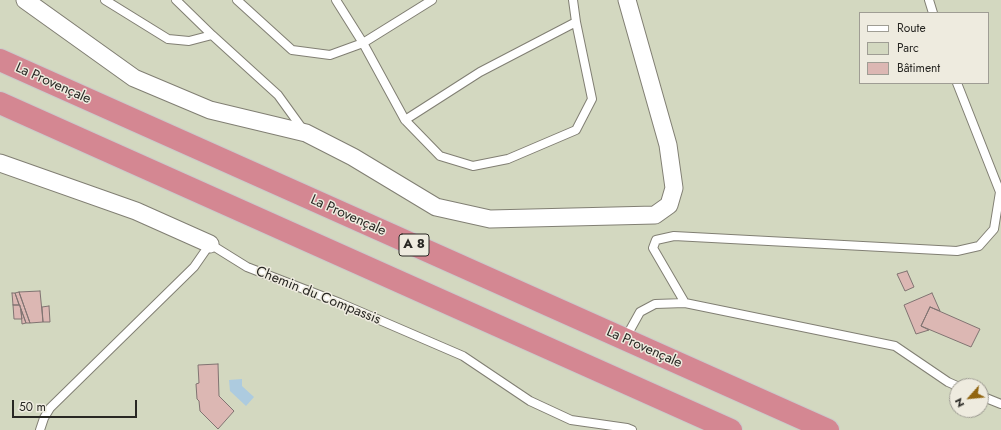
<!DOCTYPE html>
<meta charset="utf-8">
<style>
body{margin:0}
#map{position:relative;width:1001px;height:430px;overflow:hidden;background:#eeebdf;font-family:Jost,sans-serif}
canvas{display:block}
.legend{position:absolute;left:859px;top:12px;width:130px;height:72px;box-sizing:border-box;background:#eeebdf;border:1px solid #9f9d94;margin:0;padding:5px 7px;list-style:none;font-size:12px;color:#282723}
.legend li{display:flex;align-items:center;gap:8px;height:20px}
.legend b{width:20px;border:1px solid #9f9d94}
.north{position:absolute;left:949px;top:378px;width:40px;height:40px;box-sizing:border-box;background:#eeebdf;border:1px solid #9f9d94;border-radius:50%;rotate:243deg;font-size:11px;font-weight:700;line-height:16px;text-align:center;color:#282723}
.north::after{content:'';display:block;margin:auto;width:14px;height:18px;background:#926611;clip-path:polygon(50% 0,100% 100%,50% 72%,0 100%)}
.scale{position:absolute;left:12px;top:400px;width:125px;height:18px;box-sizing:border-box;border:2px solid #282723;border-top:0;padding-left:5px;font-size:12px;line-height:14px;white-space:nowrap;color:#282723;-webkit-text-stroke:3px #eeebdf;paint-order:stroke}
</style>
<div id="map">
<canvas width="1001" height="430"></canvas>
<ul class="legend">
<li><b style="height:5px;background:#fff"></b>Route</li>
<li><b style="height:11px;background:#d3d8c0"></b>Parc</li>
<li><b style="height:11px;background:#dcb7b3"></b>Bâtiment</li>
</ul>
<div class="north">N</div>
<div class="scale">50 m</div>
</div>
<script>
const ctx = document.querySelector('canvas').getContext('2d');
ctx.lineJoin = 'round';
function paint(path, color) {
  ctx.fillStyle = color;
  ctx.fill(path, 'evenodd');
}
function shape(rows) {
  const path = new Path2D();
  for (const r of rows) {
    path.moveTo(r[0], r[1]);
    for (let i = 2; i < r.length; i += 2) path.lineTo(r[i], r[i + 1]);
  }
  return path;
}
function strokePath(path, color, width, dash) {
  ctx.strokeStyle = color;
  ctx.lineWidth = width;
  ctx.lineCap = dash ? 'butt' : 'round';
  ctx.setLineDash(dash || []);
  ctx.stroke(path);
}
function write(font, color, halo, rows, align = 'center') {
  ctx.font = font + ' Jost,sans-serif';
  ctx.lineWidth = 3;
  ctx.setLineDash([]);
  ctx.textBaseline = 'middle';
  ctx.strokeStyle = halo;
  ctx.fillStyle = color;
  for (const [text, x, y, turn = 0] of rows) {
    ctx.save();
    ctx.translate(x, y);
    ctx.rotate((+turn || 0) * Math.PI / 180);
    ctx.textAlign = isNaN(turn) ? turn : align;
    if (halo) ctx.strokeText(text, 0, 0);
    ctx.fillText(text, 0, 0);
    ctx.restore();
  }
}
const green = shape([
 [0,0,1001,0,1001,430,0,430],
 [860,13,988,13,988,83,860,83],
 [957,386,981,386,981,410,957,410]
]);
const water = shape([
 [242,379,242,386,254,397,246,406,230,391,229,380]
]);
const building = shape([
 [907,271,914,287,905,291,897,274,907,271],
 [40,291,43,322,30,323,19,292,40,291],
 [19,292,30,323,26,323,15,293,19,292],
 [12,293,15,293,19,305,13,305,12,293],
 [932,293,940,311,930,307,921,326,929,330,916,334,904,305,932,293],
 [13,305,20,305,22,319,14,319,13,305],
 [49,306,50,322,43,322,42,307,49,306],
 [930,307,980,329,971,347,921,326,930,307],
 [21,309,26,323,22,324,21,309],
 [218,364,219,396,234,411,218,429,200,411,199,401,197,399,196,384,199,383,198,365,218,364]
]);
const service = shape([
 [105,0,168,39,189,41,212,35,278,95,304,131],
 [176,0,212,35],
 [237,0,292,50,330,55,363,43,432,0],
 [336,0,363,43,405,120,480,72,576,22,592,99,576,130,508,159,473,166,440,156,405,120],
 [573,0,576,22],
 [929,0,933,13],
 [957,83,1000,192,994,229,979,246,957,251,674,236,656,240,653,248,685,303,895,346,948,382,957,386],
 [625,339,640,312,655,304,685,303],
 [981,396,1001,404],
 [40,430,44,418,50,408,194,267,210,244,247,267,340,303,463,356,530,401,571,420,627,428,632,430]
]);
const minor = shape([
 [25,0,134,78,210,110,306,133,353,157,436,207,490,219,655,215,669,205,674,188,668,145,627,0],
 [0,163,136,211,210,244]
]);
const motorway = shape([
 [0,60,828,430],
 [0,103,731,430]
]);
const shields = [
 [414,245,30]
];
const shieldNames = [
 ["A 8",414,245]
];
const streetNames = [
 ["La Provençale",53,84,24],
 ["La Provençale",348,216,24],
 ["Chemin du Compassis",318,296,22],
 ["La Provençale",644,348,24]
];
paint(green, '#d3d8c0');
paint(water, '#adcbdf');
paint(building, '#dcb7b3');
strokePath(building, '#817472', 1);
strokePath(service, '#817f73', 10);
strokePath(minor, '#817f73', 19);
strokePath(motorway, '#cbcbca', 24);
strokePath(service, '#fff', 8);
strokePath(minor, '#fff', 17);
strokePath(motorway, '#d48792', 22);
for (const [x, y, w] of shields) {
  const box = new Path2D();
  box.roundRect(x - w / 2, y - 11, w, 22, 3);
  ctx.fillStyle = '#eeebdf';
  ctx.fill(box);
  strokePath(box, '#282723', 1);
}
write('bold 13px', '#282723', null, shieldNames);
write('14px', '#282723', '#eeebdf', streetNames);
</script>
